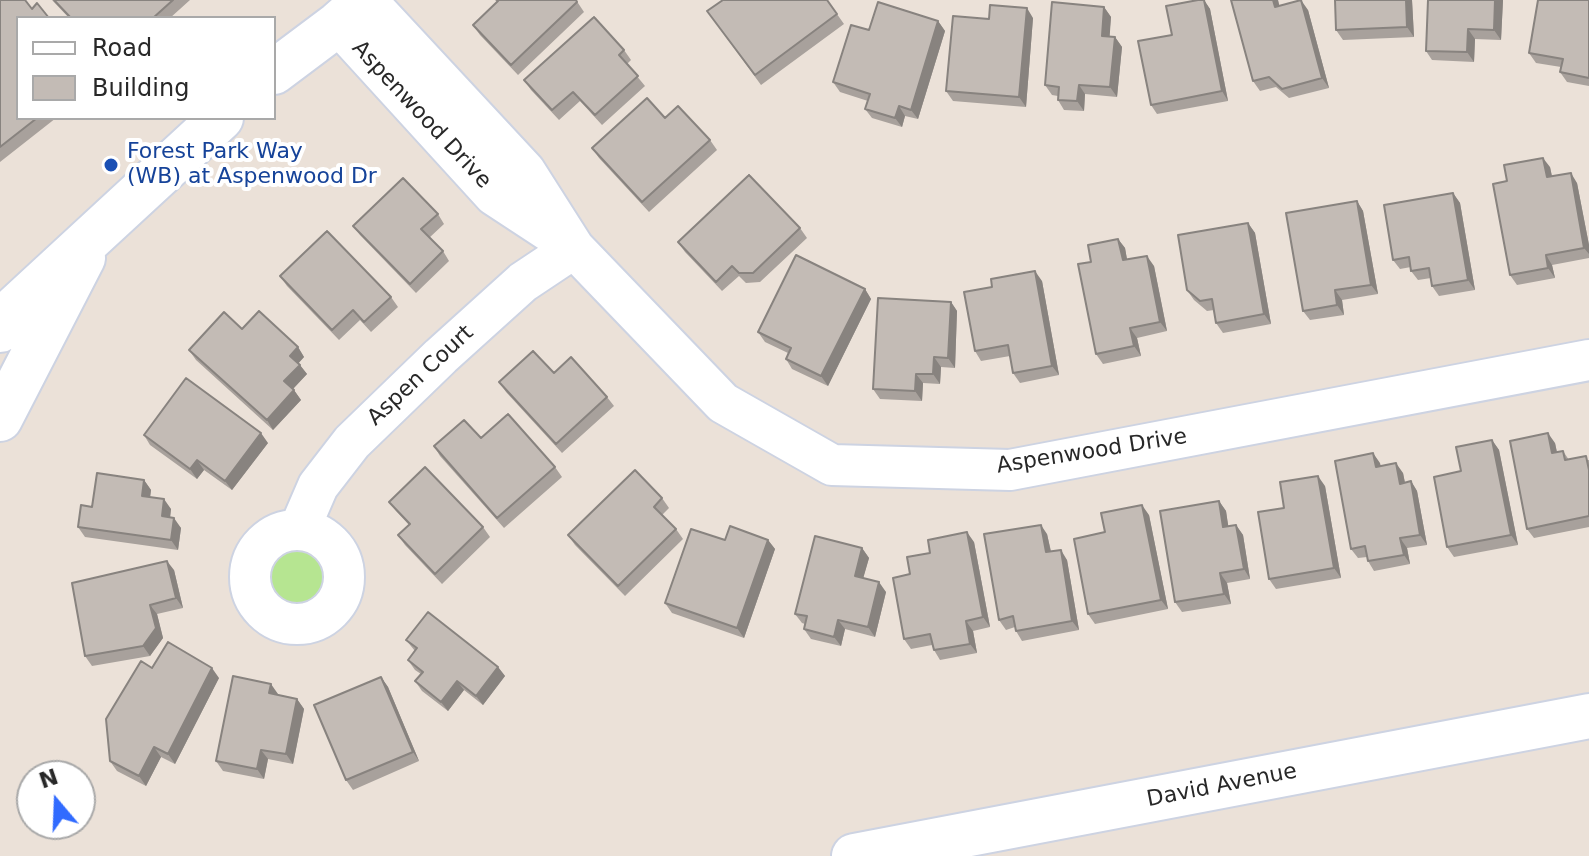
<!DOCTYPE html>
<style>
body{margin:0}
#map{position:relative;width:1589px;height:856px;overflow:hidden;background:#ebe1d8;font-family:"DejaVu Sans",sans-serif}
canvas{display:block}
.legend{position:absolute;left:16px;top:16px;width:260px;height:104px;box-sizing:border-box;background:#fff;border:2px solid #a9a9a9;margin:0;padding:10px 14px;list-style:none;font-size:24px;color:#282828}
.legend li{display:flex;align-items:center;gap:16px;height:40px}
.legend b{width:40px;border:2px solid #a9a9a9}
.north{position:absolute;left:16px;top:760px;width:80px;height:80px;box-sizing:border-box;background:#fff;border:2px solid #a9a9a9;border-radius:50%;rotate:341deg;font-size:22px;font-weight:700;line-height:32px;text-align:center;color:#282828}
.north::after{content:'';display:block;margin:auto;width:28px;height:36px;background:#316bff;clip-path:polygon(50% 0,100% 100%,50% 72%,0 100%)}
</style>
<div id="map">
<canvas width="1589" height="856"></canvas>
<ul class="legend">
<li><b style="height:10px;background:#fff"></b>Road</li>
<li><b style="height:22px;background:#c3bbb5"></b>Building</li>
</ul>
<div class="north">N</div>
</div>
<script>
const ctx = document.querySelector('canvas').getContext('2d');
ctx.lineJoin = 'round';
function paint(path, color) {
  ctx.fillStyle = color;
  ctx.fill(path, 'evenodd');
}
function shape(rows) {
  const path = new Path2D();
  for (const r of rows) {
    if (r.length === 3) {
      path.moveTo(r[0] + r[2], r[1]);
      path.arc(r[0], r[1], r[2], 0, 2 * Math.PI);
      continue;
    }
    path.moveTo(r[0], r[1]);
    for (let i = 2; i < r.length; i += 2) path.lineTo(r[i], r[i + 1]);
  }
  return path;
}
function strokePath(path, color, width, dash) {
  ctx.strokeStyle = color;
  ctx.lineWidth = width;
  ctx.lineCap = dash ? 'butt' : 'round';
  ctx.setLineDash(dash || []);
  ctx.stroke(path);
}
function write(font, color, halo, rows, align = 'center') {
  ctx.font = font + ' "DejaVu Sans",sans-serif';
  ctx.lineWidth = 8;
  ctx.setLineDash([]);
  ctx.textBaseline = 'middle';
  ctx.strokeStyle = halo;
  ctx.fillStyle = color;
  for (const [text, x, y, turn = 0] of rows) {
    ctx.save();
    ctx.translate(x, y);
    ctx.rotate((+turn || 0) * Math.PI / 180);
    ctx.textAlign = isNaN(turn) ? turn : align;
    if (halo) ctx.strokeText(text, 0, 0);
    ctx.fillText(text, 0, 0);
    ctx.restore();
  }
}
const green = shape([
 [298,578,28]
]);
const street = shape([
 [366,0,525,171,574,248,723,403,832,465,1010,470,1589,360],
 [338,24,494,195,561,239],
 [299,530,318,486,352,442,441,356,523,282,574,248],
 [297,577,47]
]);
const secondary = shape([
 [274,72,338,24,365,0],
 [0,330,15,308,221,118],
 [0,419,83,258],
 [854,856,1589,716]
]);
const wall = shape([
 [0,0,32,9,18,118,56,118,0,162],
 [52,0,190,0,170,18,69,18],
 [495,0,576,0,584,12,518,75,480,35,473,25,497,2],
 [827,0,844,24,761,85,707,11],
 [1204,0,1210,9,1228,101,1157,114,1151,105,1172,35],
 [1231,0,1278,0,1279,6,1308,10,1329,88,1289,98,1276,87,1260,91,1253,81],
 [1335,0,1412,0,1414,37,1343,40,1336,30],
 [1428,0,1503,0,1501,40,1475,39,1474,62,1432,60,1426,51],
 [1589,0,1589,86,1567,82,1560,72,1561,67,1536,63,1529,53],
 [1104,7,1111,17,1109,37,1115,37,1122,47,1117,97,1085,94,1084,111,1064,110,1058,100,1058,96,1052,95,1045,85],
 [1033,18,1026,107,953,101,946,91,989,19],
 [938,21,945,31,918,119,905,116,902,127,872,118,865,109,868,101,840,92,833,82,869,30],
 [624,50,631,60,627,64,645,86,602,125,580,101,559,120,531,90,524,80],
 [665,118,710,140,717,150,649,212,599,158,592,148],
 [1550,167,1552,176,1577,183,1589,245,1589,258,1552,265,1555,278,1517,285,1510,275,1507,181],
 [1453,193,1460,203,1475,290,1439,296,1432,286,1431,278,1418,280,1411,271,1411,267,1400,269,1393,260],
 [1357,201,1363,211,1378,294,1342,300,1344,315,1310,320,1303,311],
 [438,214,444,224,429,238,443,251,449,261,416,293,360,235,353,226],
 [1248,223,1255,233,1271,324,1223,333,1216,323,1214,310,1207,311,1194,300,1187,290],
 [800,228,807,238,760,282,746,283,739,276,722,291,685,252,678,242],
 [1118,239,1125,248,1127,260,1154,266,1167,331,1137,338,1141,356,1103,364,1096,354,1091,262],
 [280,276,391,297,398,307,371,332,360,320,339,340,287,286],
 [1042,281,1059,375,1020,383,1013,373,1010,356,981,361,975,351],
 [865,289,871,299,828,386,792,369,786,359,788,353,765,342,758,332],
 [951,302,957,311,955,368,941,367,940,384,923,383,922,401,880,399,873,389],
 [242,329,298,347,304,357,298,363,307,374,293,389,301,400,273,430,196,360,189,350],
 [499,382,607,397,614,406,562,453,506,392],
 [144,435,268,443,232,490,204,470,197,479,150,445],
 [481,438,555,467,562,477,504,528,440,456,434,446],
 [1492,440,1499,450,1518,545,1454,557,1447,547,1461,471],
 [1555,443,1557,452,1563,451,1569,460,1589,460,1589,527,1534,538,1527,529],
 [1373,453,1381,466,1403,473,1405,483,1411,481,1417,491,1427,545,1407,548,1410,564,1374,571,1368,561,1367,557,1358,558,1351,549],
 [144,480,151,490,150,497,171,509,170,518,181,528,178,550,85,537,78,527,92,507],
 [1325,486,1341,578,1276,589,1269,579,1284,508],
 [662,498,669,508,662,515,676,529,683,539,625,596,575,545,568,535],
 [1219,501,1226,511,1228,526,1236,525,1243,535,1250,579,1227,583,1231,604,1182,612,1175,602],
 [389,502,483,527,490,537,442,584,405,545,398,535,409,525,396,511],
 [1149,515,1168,609,1095,624,1088,614,1105,532],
 [1047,534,1051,551,1067,560,1079,630,1022,641,1016,631,1015,627,1006,630,999,620],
 [725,540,768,540,775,549,744,638,672,613,665,603],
 [974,542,990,627,973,631,977,653,940,660,934,650,932,645,911,649,904,639],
 [862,548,869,558,863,578,886,592,875,637,845,629,841,646,811,639,804,629,805,624,802,623,795,614],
 [174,570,183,608,157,614,163,638,150,656,92,666,85,656],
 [406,640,498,667,505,676,483,705,464,690,448,711,422,691,415,681,421,674,415,670,408,660,415,651],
 [152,668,219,678,175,764,161,757,146,786,117,771,110,761],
 [381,677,388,687,419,761,353,790,346,780],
 [278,694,277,695,297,699,304,709,293,764,268,759,264,779,223,771,216,761]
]);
const shadedWall = shape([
 [1204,0,1210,9,1228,101,1222,91],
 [1273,0,1278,0,1282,17,1275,7],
 [1301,0,1308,10,1329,88,1322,78],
 [1406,0,1412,0,1414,37,1407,27],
 [1495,0,1503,0,1501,40,1494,30],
 [1104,7,1111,17,1109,46,1102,36],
 [1027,8,1033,18,1026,107,1019,97],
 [938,21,945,31,918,119,911,110],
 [1468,29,1475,39,1474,62,1467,52],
 [1115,37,1122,47,1117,97,1110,87],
 [1079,85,1085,94,1084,111,1077,101],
 [899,106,905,116,902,127,895,118],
 [1543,158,1550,167,1554,187,1547,177],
 [1571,173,1577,183,1589,245,1589,254,1584,248],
 [1453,193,1460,203,1475,290,1468,280],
 [1357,201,1363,211,1378,294,1371,285],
 [1248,223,1255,233,1271,324,1264,314],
 [1118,239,1125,248,1129,270,1123,260],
 [1546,255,1552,265,1555,278,1548,268],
 [1147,256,1154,266,1167,331,1160,322],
 [1035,271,1042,281,1059,375,1052,366],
 [865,289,871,299,828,386,821,376],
 [1335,290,1342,300,1344,315,1337,305],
 [951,302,957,311,955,368,948,358],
 [1130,328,1137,338,1141,356,1134,346],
 [298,347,304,357,297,365,290,356],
 [934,357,941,367,940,384,933,374],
 [300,365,307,374,291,391,284,381],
 [916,374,923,383,922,401,915,391],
 [294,390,301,400,273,430,267,420],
 [261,433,268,443,232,490,225,481],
 [1548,433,1555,443,1559,463,1552,453],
 [1492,440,1499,450,1518,545,1511,535],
 [1373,453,1380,463,1383,476,1376,467],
 [197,460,204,470,197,479,190,469],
 [1396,463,1403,473,1407,493,1400,484],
 [1318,476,1325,486,1341,578,1334,568],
 [144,480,151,490,149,506,142,496],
 [1411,481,1417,491,1427,545,1420,535],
 [164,499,171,509,169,526,162,516],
 [1219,501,1226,511,1230,537,1223,527],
 [1142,505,1149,515,1168,609,1161,600],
 [174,518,181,528,178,550,171,540],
 [1041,525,1047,534,1053,562,1046,552],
 [1236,525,1243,535,1250,579,1244,569],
 [967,532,974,542,990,627,983,617],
 [1400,538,1407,548,1410,564,1404,555],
 [768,540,775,549,744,638,737,628],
 [862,548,869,558,861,586,855,576],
 [1061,550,1067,560,1079,630,1072,621],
 [167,561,174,570,183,608,176,598],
 [1220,573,1227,583,1231,604,1224,594],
 [879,582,886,592,875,637,868,627],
 [150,605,157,614,163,638,150,656,143,646],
 [838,620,845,629,841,646,834,637],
 [966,621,973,631,977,653,970,644],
 [498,667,505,676,483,705,476,696],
 [212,668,219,678,175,764,168,754],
 [381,677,388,687,419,761,413,752],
 [457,681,464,690,448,711,441,702],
 [271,684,278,694,276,703,269,693],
 [297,699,304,709,293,764,286,754],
 [154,747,161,757,146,786,139,776],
 [261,750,268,759,264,779,257,769]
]);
const building = shape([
 [0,0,25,0,32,9,37,3,49,18,18,18,18,118,37,118,0,147,0,0],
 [54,0,173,0,153,18,71,18,54,0],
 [497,0,576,0,577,2,511,65,473,25,498,1,497,0],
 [723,0,827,0,837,14,755,75,707,11,723,0],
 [1198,0,1204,0,1222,91,1151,105,1138,41,1172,35,1166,6,1198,0],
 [1231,0,1273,0,1275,7,1301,0,1322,78,1282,89,1269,77,1253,81,1231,0],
 [1335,0,1406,0,1407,27,1336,30,1335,0],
 [1428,0,1495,0,1494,30,1468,29,1467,52,1426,51,1428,0],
 [1538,0,1589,0,1589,78,1560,72,1563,59,1529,53,1538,0],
 [878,2,938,21,911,110,899,106,895,118,865,109,870,94,833,82,851,25,869,30,878,2],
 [1052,2,1104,7,1102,36,1115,37,1110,87,1079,85,1077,101,1058,100,1059,87,1045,85,1052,2],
 [990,5,1027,8,1019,97,946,91,953,16,989,19,990,5],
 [594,17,624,50,619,55,638,76,595,115,573,92,552,110,524,80,594,17],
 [647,98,665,118,678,106,710,140,642,202,592,148,647,98],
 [1543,158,1547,177,1571,173,1584,248,1546,255,1548,268,1510,275,1493,184,1507,181,1504,165,1543,158],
 [749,175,800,228,753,273,739,273,732,266,716,282,678,242,749,175],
 [403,178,438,214,421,229,443,251,410,284,353,226,403,178],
 [1453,193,1468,280,1432,286,1429,268,1411,271,1409,257,1393,260,1384,205,1453,193],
 [1357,201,1371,285,1335,290,1337,305,1303,311,1286,213,1357,201],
 [1248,223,1264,314,1216,323,1212,299,1200,301,1187,290,1178,235,1248,223],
 [327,231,391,297,364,322,353,310,332,330,280,276,327,231],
 [1118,239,1123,260,1147,256,1160,322,1130,328,1134,346,1096,354,1078,264,1091,262,1088,245,1118,239],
 [796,255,865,289,821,376,786,359,791,348,758,332,796,255],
 [1035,271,1052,366,1013,373,1008,345,975,351,964,292,992,287,991,279,1035,271],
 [878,298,951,302,948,358,934,357,933,374,916,374,915,391,873,389,878,298],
 [259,311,298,347,290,356,300,365,284,381,294,390,267,420,189,350,224,312,242,329,259,311],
 [533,351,554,373,571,357,607,397,556,444,499,382,533,351],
 [186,378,261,433,225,481,197,460,190,469,144,435,186,378],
 [508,414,555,467,497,518,434,446,464,420,481,438,508,414],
 [1548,433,1552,453,1563,451,1565,460,1586,456,1589,470,1589,516,1527,529,1510,441,1548,433],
 [1492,440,1511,535,1447,547,1434,477,1461,471,1456,447,1492,440],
 [1373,453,1376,467,1396,463,1400,484,1411,481,1420,535,1400,538,1404,555,1368,561,1365,546,1351,549,1335,461,1373,453],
 [425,467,483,527,435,574,398,535,410,524,389,502,425,467],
 [635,470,662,498,654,507,676,529,618,586,568,535,635,470],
 [97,473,144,480,142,496,164,499,162,516,174,518,171,540,78,527,81,505,92,507,97,473],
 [1318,476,1334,568,1269,579,1258,512,1284,508,1280,482,1318,476],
 [1219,501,1223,527,1236,525,1244,569,1220,573,1224,594,1175,602,1160,511,1219,501],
 [1142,505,1161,600,1088,614,1074,539,1105,532,1101,513,1142,505],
 [1041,525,1046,552,1061,550,1072,621,1016,631,1013,616,999,620,984,534,1041,525],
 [730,526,768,540,737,628,665,603,691,529,725,540,730,526],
 [967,532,983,617,966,621,970,644,934,650,930,634,904,639,893,578,910,574,907,557,930,553,928,540,967,532],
 [815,536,862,548,855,576,879,582,868,627,838,620,834,637,804,629,807,616,795,614,815,536],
 [167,561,176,598,150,605,156,628,143,646,85,656,72,583,167,561],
 [428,612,498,667,476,696,457,681,441,702,415,681,423,672,408,660,417,648,406,640,428,612],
 [168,642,212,668,168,754,154,747,139,776,110,761,106,719,141,661,152,668,168,642],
 [233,676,271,684,269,693,297,699,286,754,261,750,257,769,216,761,233,676],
 [381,677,413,752,346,780,314,705,381,677]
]);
const markers = [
 [111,165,8,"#1a4fb4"]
];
const streetNames = [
 ["Aspenwood Drive",421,115,47],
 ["Aspen Court",421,376,-43],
 ["Aspenwood Drive",1092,452,-9],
 ["David Avenue",1222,786,-11]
];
const transitNames = [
 ["Forest Park Way",127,152],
 ["(WB) at Aspenwood Dr",127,177]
];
paint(green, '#b6e591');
strokePath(street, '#cdd3e2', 44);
strokePath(secondary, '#cdd3e2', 48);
strokePath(street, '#fff', 40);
strokePath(secondary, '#fff', 44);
paint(wall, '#a8a19c');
paint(shadedWall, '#88837f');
paint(building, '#c3bbb5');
strokePath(building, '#88837f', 2);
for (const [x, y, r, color] of markers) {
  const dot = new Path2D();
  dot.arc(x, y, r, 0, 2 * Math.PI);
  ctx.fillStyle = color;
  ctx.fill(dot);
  strokePath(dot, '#fff', 3);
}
write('22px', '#282828', '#fff', streetNames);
write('22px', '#164399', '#fff', transitNames, 'left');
</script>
